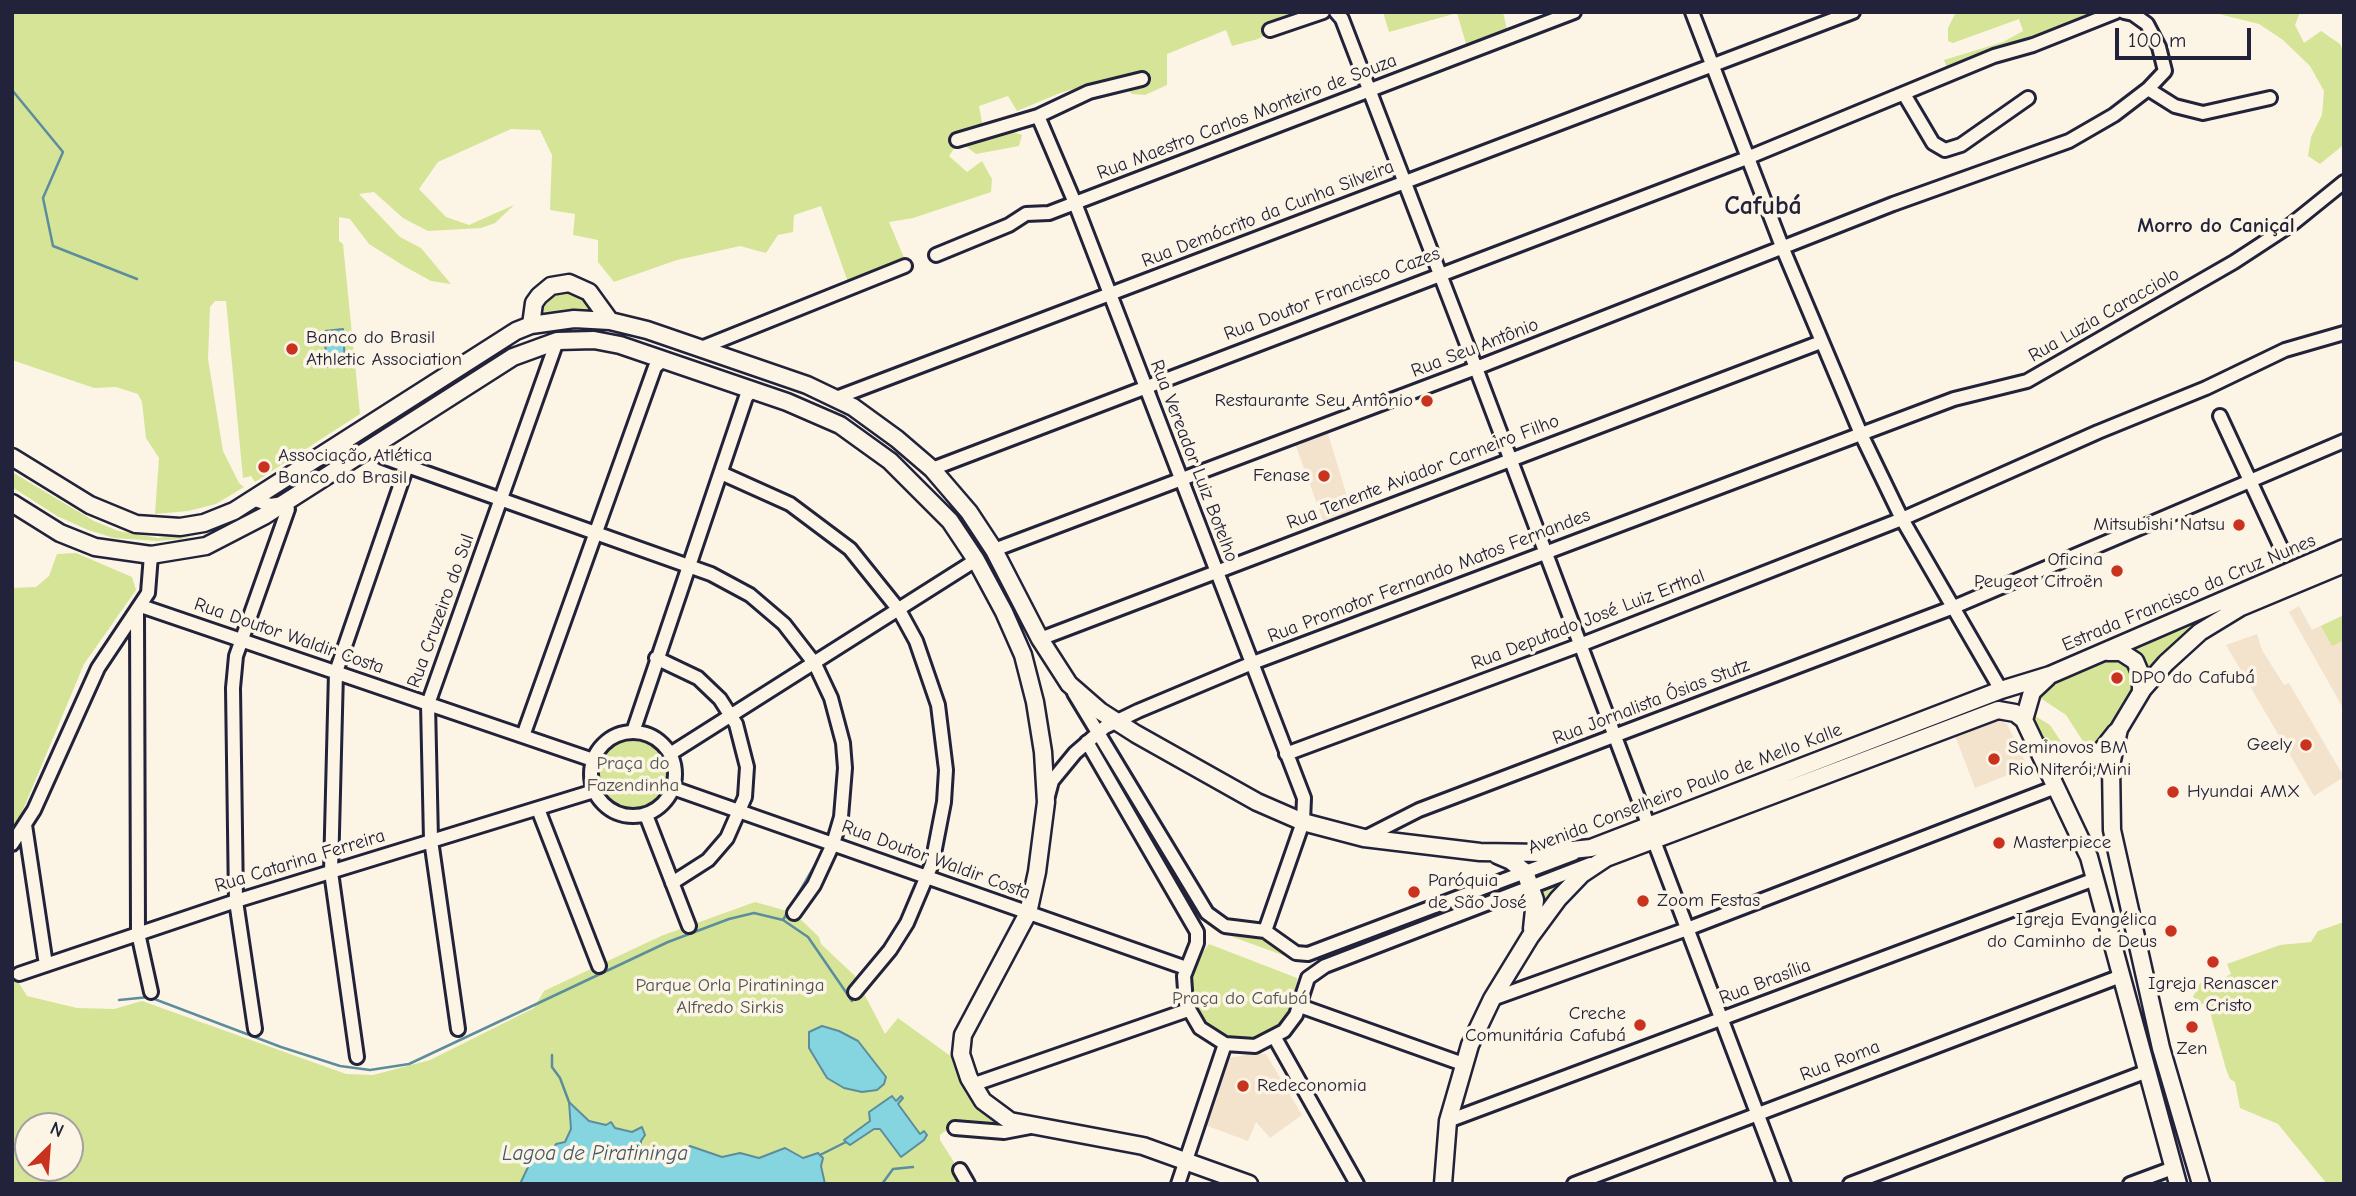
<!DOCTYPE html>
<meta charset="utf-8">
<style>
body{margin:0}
#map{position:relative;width:2356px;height:1196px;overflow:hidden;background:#fcf5e5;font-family:"Comic Neue",sans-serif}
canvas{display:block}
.frame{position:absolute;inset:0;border:14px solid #22223b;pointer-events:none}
.north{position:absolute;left:14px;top:1112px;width:70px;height:70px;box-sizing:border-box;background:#fcf5e5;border:2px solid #a5a1a1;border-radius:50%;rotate:25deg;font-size:19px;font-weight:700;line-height:28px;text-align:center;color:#22223b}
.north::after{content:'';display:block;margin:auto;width:24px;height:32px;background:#c8321e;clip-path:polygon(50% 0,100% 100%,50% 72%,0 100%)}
.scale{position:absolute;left:2115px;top:28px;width:136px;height:32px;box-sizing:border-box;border:4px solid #22223b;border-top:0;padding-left:9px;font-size:21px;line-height:24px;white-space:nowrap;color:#22223b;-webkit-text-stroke:5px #fcf5e5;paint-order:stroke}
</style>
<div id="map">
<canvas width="2356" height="1196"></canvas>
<div class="frame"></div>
<div class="north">N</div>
<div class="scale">100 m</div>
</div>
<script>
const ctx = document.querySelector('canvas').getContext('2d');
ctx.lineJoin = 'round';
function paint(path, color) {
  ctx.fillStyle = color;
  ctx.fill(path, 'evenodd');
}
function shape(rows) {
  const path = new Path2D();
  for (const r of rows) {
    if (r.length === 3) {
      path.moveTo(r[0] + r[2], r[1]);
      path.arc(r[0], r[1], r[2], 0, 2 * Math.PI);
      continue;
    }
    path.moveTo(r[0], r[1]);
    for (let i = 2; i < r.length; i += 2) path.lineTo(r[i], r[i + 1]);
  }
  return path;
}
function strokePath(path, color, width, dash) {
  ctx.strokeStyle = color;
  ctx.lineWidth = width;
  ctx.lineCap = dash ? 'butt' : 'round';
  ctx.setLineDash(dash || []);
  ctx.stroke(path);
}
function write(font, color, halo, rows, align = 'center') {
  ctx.font = font + ' "Comic Neue",sans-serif';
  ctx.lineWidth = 7;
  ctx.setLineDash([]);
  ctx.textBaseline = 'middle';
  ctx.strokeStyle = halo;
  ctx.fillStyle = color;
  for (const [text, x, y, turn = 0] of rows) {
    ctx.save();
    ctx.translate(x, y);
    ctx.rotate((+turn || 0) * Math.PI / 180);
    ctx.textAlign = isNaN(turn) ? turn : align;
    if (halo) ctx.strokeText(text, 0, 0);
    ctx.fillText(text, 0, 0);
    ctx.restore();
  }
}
const built = shape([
 [1326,427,1352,513,1324,523,1293,438],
 [2299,606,2312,630,2344,615,2344,710,2289,612],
 [2257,634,2262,650,2284,685,2289,683,2344,777,2314,796,2226,645],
 [1995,717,2007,724,2028,767,1975,788,1954,733],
 [1245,1053,1266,1054,1302,1115,1270,1138,1256,1122,1248,1141,1205,1125,1230,1058,1246,1055]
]);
const green = shape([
 [12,12,1308,12,1258,39,1232,46,1226,30,1167,54,1167,85,1145,95,1132,94,1114,77,1060,93,1017,111,1008,96,979,106,984,133,1008,130,1022,135,1019,146,976,154,959,141,949,156,967,172,982,161,992,179,991,192,913,218,889,222,905,260,848,282,821,206,794,215,793,232,778,235,766,253,740,246,677,260,614,282,598,262,598,240,573,235,575,214,550,210,552,155,540,130,511,129,438,162,419,189,446,217,469,225,514,205,495,223,481,228,428,231,403,218,374,192,359,194,400,237,421,248,451,284,431,281,404,266,369,244,350,219,339,217,339,241,343,244,360,414,255,482,251,476,243,478,226,301,215,301,210,307,208,359,223,451,239,483,244,487,216,504,188,511,155,514,159,458,146,438,142,402,138,394,116,387,94,388,12,360],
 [1383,12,1503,12,1507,30,1467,47,1457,13,1389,32],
 [1956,12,2095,12,2098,24,2042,49,2013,54,1952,81,1944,60,2003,42,2023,31,2019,19,1953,43,1948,41,1948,28],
 [2211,12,2300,12,2295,25,2304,43,2321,31,2340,44,2344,53,2342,146,2320,164,2308,156,2311,137,2322,115,2324,91,2310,66,2283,40,2259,24],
 [552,291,577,291,592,306,592,311,539,318,540,304],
 [12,472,94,521,118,531,158,538,217,529,181,539,157,541,114,538,88,530,57,516,12,487],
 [76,553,132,577,136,590,84,664,20,817,12,828,12,588,36,587,49,576,57,554],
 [2242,599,2173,646,2147,674,2141,658,2126,647],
 [2344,615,2344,640,2332,646,2321,626],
 [2107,658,2126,660,2136,682,2104,741,2090,752,2066,715,2039,697,2051,682],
 [2032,714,2050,725,2070,755,2045,745,2032,726],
 [633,774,37],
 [1587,867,1540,918,1535,887],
 [755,902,794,913,819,937,821,944,855,976,885,1034,898,1018,956,1060,987,1112,997,1123,997,1128,949,1128,940,1135,940,1140,968,1184,825,1184,817,1153,803,1158,785,1148,759,1158,740,1153,722,1157,690,1147,680,1154,663,1150,654,1154,641,1149,641,1141,632,1132,589,1121,569,1103,571,1129,565,1142,556,1144,549,1155,535,1162,522,1158,529,1165,520,1184,12,1184,12,972,27,996,77,1008,114,1009,142,1001,346,1074,373,1075,430,1060,534,1008,544,991,661,936],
 [28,1126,70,1126,70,1168,28,1168],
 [2344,922,2344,1184,2327,1184,2278,1124,2240,1108,2235,1082,2230,1079,2226,1069,2208,1005,2201,1004,2193,997,2200,983,2211,984,2231,974,2227,964,2280,945,2311,942,2318,931],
 [1222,931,1263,935,1288,957,1222,933],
 [1209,944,1297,978,1296,996,1280,1025,1252,1039,1236,1039,1207,1026,1197,1013,1189,983,1192,967]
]);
const water = shape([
 [343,329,345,363,326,367,325,331,343,329],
 [822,1026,839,1031,858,1041,886,1077,884,1084,877,1090,862,1092,844,1088,827,1078,809,1048,809,1032,822,1026],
 [892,1096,896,1101,901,1096,903,1098,898,1104,920,1134,924,1131,927,1135,924,1140,901,1157,880,1129,874,1129,850,1145,846,1142,844,1140,870,1121,869,1112,892,1096],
 [569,1102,589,1121,606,1125,611,1122,615,1128,632,1132,642,1127,645,1135,641,1141,641,1149,654,1154,663,1150,680,1154,690,1146,722,1157,740,1153,759,1158,785,1148,803,1158,818,1153,823,1158,821,1166,825,1184,520,1184,529,1165,520,1156,536,1162,549,1155,556,1144,565,1142,571,1129,569,1102]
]);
const stream = shape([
 [12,90,63,152,43,198,53,246,137,279],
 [783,920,822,853],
 [119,1000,149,997,281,1047,340,1066,370,1070,409,1064,668,942,729,919,754,913,783,920,808,937,852,1001],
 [552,1055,552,1067,560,1078,569,1102],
 [820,1155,846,1142],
 [882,1184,893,1169,913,1167]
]);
const minor = shape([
 [1336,12,1342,19,1476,368,1648,824],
 [1692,12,1783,249,1861,434,1902,519,2001,690],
 [1270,30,1323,12],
 [2148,89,2175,106,2203,113,2270,98],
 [1904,94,1933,143,1945,150,1961,145,2028,98],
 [1038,116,1075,203,1304,798,1303,822,1265,931],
 [957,140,1038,116,1089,92,1142,79],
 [936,255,1009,225,1026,214,1049,213,1075,203,1574,12],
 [701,348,905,266],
 [836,398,1853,12],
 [2220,416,2285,556],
 [375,446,383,457,407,466,711,574,750,595,784,624,815,664,831,698,843,743,845,768,841,817,833,844,814,885,794,913],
 [932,469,1747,158,1994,56,2033,45,2116,12],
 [721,473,790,504,850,549,899,610,916,641,938,705,946,770,944,802,932,864,907,923,890,950,855,992],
 [253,499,270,505,284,503,288,509,236,656,233,688,236,901,255,1029],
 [994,550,1476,368,1893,204,2069,141,2114,115,2148,89,2165,71,2159,47,2147,24,2133,14,2124,12],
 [141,606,593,760],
 [137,613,138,933,151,992],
 [1040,639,1821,342],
 [656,658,698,678,720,699,736,724,747,767,745,797,727,838,708,860,672,883],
 [1074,693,1207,913,1225,926,1265,931,1296,953,1308,954,1329,946,1573,854],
 [633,774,42],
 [633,732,746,397,753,390],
 [523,736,655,367,662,361],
 [1087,742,1197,932,1197,943,1184,976,1186,1004,1200,1028,1225,1044,1255,1046,1284,1031,1296,1015,1308,978,1325,966,1590,864],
 [670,754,976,560],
 [1286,754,1580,645,1902,519,2098,432,2206,388,2285,350,2344,333],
 [673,788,1186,968],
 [1048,796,1052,781,1075,753,1105,727,1138,711,1250,664,1954,399,2027,381,2234,262,2292,224,2344,182],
 [538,809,599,966],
 [646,815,689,926],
 [25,825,46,965],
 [1364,838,1419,810,1954,607,2344,441],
 [1654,841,1784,1184],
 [12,844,34,810,98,668,148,593,151,555],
 [19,974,236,901,594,791],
 [1492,999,1687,929,2056,787],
 [1300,1006,1463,1064],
 [458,1029,431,840,428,704,557,341],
 [1275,1038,1357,1184],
 [357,1057,331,872,336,672,407,466],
 [972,1085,1188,1010],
 [1448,1121,2095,879],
 [955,1128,1004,1132,1030,1127],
 [960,1170,968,1184],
 [1178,1184,1225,1044],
 [1574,1184,2121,976],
 [1850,1184,2145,1072],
 [2130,1184,2173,1168]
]);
const major = shape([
 [531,325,534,303,539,296,551,286,569,283,589,292,610,321],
 [12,457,90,505,136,524,180,527,204,523,234,511,516,331,531,325,574,319,610,321,647,330,807,385,853,407,897,439,932,469,969,512,994,550,1040,639,1069,684,1100,711,1136,734,1257,802,1303,822,1364,838,1480,852,1543,853,1591,848,2001,690,2050,675,2344,548],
 [12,503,60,533,95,547,151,555,206,546,264,516,513,357,557,341,594,340,620,345,787,402,840,425,890,461,950,521,976,560,1004,612,1023,655,1035,702,1043,752,1046,802,1037,872,1028,913,963,1035,961,1054,969,1078,983,1101,1010,1121,1143,1146,1249,1184],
 [2108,652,2121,652,2135,661,2141,675,2141,692],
 [2024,720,2032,692,2048,677],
 [2037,745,2050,756,2077,763,2097,756,2116,732],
 [1497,855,1511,861,1525,872,1535,900,1532,929],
 [1443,1184,1448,1121,1470,1045,1492,999,1530,937,1558,899,1582,874,1606,858,1998,710,2015,713,2024,720,2089,857,2178,1184],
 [2201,1184,2161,1048,2112,830,2111,765,2119,729,2143,689,2166,663,2200,632,2241,607,2344,564]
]);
const markers = [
 [292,349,7,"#c8321e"],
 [1427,401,7,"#c8321e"],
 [264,467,7,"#c8321e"],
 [1324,476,7,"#c8321e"],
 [2239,525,7,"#c8321e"],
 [2117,571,7,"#c8321e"],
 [2117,678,7,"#c8321e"],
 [2306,745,7,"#c8321e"],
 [1994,759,7,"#c8321e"],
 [2173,792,7,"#c8321e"],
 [1999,843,7,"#c8321e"],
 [1414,892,7,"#c8321e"],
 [1643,901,7,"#c8321e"],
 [2171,931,7,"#c8321e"],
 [2213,962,7,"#c8321e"],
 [1640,1025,7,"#c8321e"],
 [2192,1027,7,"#c8321e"],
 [1243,1086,7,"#c8321e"]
];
const streetNames = [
 ["Rua Maestro Carlos Monteiro de Souza",1247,117,-21],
 ["Rua Demócrito da Cunha Silveira",1268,214,-21],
 ["Rua Doutor Francisco Cazes",1332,294,-21],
 ["Rua Luzia Caracciolo",2104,315,-30],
 ["Rua Seu Antônio",1475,348,-21],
 ["Rua Vereador Luiz Botelho",1194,461,69],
 ["Rua Tenente Aviador Carneiro Filho",1423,472,-21],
 ["Rua Promotor Fernando Matos Fernandes",1429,576,-21],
 ["Estrada Francisco da Cruz Nunes",2189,593,-23],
 ["Rua Cruzeiro do Sul",441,611,-70],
 ["Rua Deputado José Luiz Erthal",1588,620,-21],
 ["Rua Doutor Waldir Costa",289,636,19],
 ["Rua Jornalista Ósias Stutz",1651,702,-21],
 ["Avenida Conselheiro Paulo de Mello Kalle",1685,789,-21],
 ["Rua Doutor Waldir Costa",936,860,20],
 ["Rua Catarina Ferreira",300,861,-17],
 ["Rua Brasília",1765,982,-21],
 ["Rua Roma",1840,1061,-21]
];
const poiNames = [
 ["Banco do Brasil",306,338],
 ["Athletic Association",306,360],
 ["Restaurante Seu Antônio",1413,401,"right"],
 ["Associação Atlética",278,456],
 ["Banco do Brasil",278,478],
 ["Fenase",1310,476,"right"],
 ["Mitsubishi Natsu",2225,525,"right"],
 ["Oficina",2103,560,"right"],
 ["Peugeot Citroën",2103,582,"right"],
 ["DPO do Cafubá",2131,678],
 ["Geely",2292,745,"right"],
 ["Seminovos BM",2008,748],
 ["Rio Niterói;Mini",2008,770],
 ["Hyundai AMX",2187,792],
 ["Masterpiece",2013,843],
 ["Paróquia",1428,881],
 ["de São José",1428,903],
 ["Zoom Festas",1657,901],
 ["Igreja Evangélica",2157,920,"right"],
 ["do Caminho de Deus",2157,942,"right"],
 ["Igreja Renascer",2213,984,"center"],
 ["em Cristo",2213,1006,"center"],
 ["Creche",1626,1014,"right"],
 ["Comunitária Cafubá",1626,1036,"right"],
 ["Zen",2192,1049,"center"],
 ["Redeconomia",1257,1086]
];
const parkNames = [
 ["Praça do",633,764],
 ["Fazendinha",633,786],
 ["Parque Orla Piratininga",730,986],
 ["Alfredo Sirkis",730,1008],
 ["Praça do Cafubá",1240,999]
];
const neighbourhoodNames = [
 ["Morro do Caniçal",2216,226]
];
const waterNames = [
 ["Lagoa de Piratininga",595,1154]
];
const districtNames = [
 ["Cafubá",1763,207]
];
paint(built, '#f3e2cc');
paint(green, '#d5e497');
paint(water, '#84d5df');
strokePath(water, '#5d8d9d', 2);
strokePath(stream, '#5d8d9d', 2.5);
strokePath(minor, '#22223b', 18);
strokePath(major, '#22223b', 21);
strokePath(minor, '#fcf5e5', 12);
strokePath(major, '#fcf5e5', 16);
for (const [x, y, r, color] of markers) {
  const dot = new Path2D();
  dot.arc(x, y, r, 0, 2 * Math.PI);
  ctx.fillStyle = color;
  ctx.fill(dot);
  strokePath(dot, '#fcf5e5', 2.5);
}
write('19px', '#22223b', '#fcf5e5', streetNames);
write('19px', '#22223b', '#fcf5e5', poiNames, 'left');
write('19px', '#4f5252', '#fcf5e5', parkNames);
write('bold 21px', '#22223b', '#fcf5e5', neighbourhoodNames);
write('italic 21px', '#3f586c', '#fcf5e5', waterNames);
write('bold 26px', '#22223b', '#fcf5e5', districtNames);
</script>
